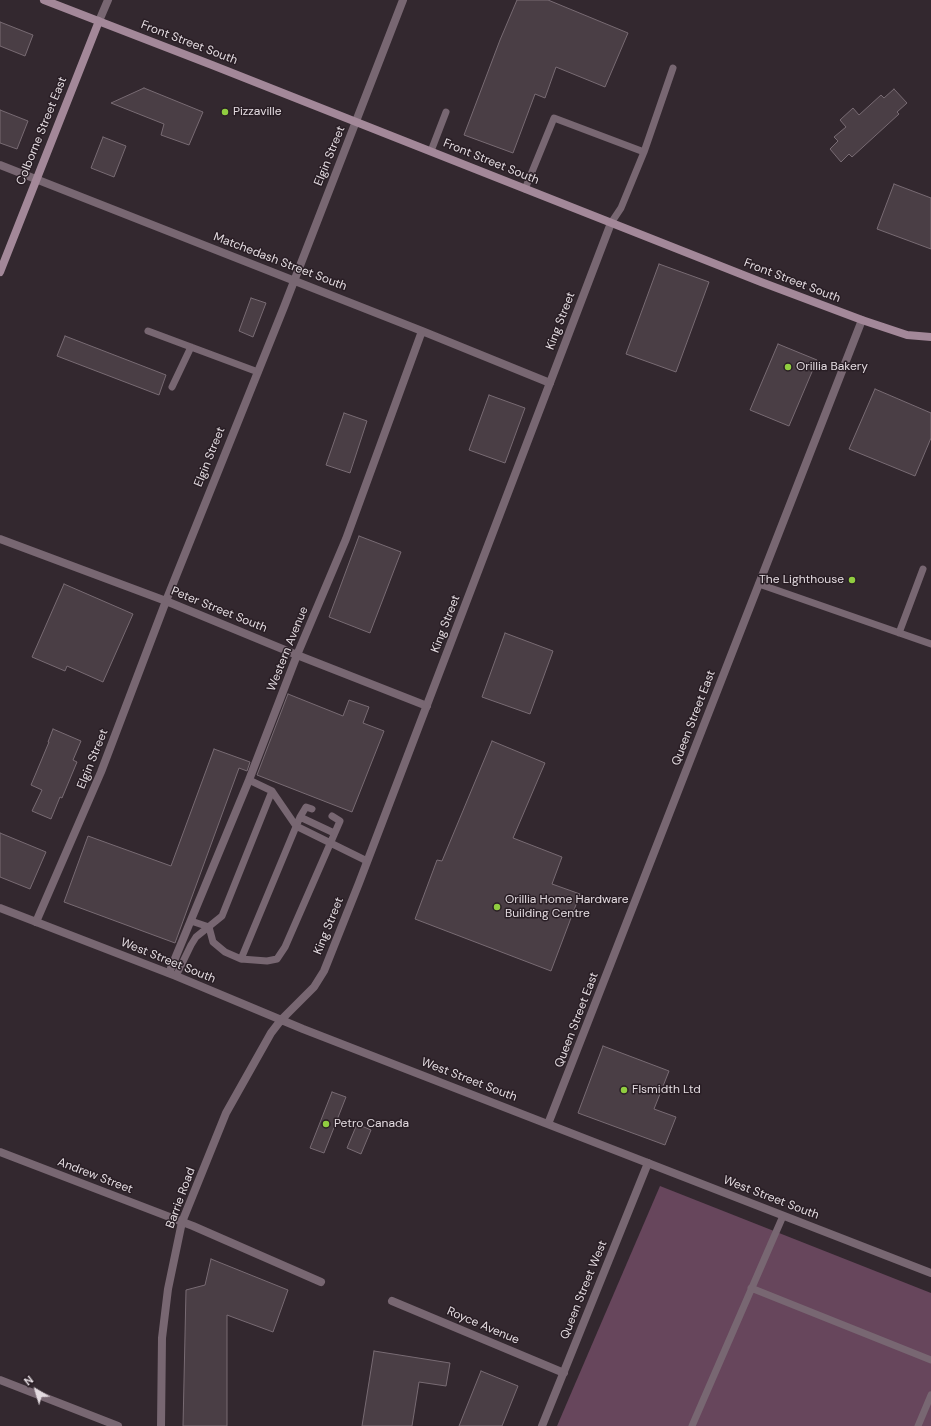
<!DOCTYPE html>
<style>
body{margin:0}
#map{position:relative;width:931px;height:1426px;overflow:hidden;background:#33282f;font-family:"DM Sans",sans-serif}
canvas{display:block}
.north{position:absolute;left:16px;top:1370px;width:40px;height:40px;-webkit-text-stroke:3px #291e25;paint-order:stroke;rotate:322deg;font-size:11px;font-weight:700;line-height:16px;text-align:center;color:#e3dbe0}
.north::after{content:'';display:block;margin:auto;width:14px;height:18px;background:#e3dbe0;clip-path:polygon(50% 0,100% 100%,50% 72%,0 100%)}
</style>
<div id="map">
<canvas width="931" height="1426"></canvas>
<div class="north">N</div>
</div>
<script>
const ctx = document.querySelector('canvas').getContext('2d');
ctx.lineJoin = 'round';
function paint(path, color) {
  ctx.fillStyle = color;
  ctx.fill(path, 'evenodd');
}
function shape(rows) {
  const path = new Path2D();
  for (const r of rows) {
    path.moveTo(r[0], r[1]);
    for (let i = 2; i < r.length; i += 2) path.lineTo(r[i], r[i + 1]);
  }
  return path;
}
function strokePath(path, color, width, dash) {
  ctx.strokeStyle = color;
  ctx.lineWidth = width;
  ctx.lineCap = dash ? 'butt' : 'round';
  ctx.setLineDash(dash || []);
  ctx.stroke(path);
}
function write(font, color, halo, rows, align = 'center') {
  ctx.font = font + ' "DM Sans",sans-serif';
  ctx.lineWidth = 3;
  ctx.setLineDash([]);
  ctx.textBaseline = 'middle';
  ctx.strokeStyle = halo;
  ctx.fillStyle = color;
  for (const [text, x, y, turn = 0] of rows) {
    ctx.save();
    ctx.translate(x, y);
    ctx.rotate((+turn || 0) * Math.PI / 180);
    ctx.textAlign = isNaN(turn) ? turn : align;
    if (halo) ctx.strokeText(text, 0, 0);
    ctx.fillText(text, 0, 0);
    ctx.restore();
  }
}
const green = shape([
 [660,1186,931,1293,931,1426,557,1426]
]);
const building = shape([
 [517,0,548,0,628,33,605,87,556,67,545,98,535,94,513,153,464,135,500,40,517,0],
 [0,22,33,35,25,56,0,46,0,22],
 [144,88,203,112,189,145,161,135,164,124,111,103,144,88],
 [894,89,907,103,897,112,899,114,852,157,849,154,841,162,830,149,838,141,834,137,846,127,840,120,853,108,859,115,881,95,884,98,894,89],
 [0,110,28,121,17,149,0,143,0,110],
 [103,137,126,146,114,177,91,168,103,137],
 [894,184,931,198,931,249,877,229,894,184],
 [659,264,709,282,676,372,626,354,659,264],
 [251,298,266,303,253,337,239,331,251,298],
 [65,336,166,375,159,395,57,356,65,336],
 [778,344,817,360,789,426,750,410,778,344],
 [875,389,931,413,931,438,915,476,849,449,875,389],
 [489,395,525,408,505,463,469,450,489,395],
 [344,413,367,421,350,473,326,465,344,413],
 [359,536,401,552,370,633,329,617,359,536],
 [64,584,133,614,103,682,67,666,65,671,32,657,64,584],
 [505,633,553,651,530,714,482,697,505,633],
 [288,694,343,716,349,700,369,707,363,723,384,731,352,812,257,775,288,694],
 [53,729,81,741,73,760,77,762,62,798,60,797,51,819,32,811,42,790,31,785,49,742,48,742,53,729],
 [492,741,545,763,513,838,562,857,552,884,580,894,551,971,415,919,437,860,442,861,492,741],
 [214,749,250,762,247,771,239,768,175,943,64,902,88,836,171,866,214,749],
 [0,833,46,852,30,889,0,877,0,833],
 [603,1046,669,1071,654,1109,676,1117,665,1145,578,1113,603,1046],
 [332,1092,346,1097,324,1153,310,1148,332,1092],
 [357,1124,371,1130,361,1154,347,1148,357,1124],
 [211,1259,288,1290,273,1332,227,1315,227,1426,183,1426,186,1290,205,1285,211,1259],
 [374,1351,450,1363,446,1386,419,1382,412,1426,362,1426,374,1351],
 [481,1371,518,1386,502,1426,459,1426,481,1371]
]);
const service = shape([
 [431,151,446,112],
 [525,189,554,118,644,152],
 [611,223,621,208,644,152,673,68],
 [148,331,258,372],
 [172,387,191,347],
 [759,584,931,644],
 [899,633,923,569],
 [249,780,272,791],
 [300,817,334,833],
 [191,921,209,927],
 [209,927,213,942,225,952,241,959,267,961,277,959,285,947,340,821,332,816],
 [241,959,300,817,306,807,312,809],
 [176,976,191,945,196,937,222,916,272,791,296,826,367,861],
 [751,1288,931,1360],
 [692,1426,783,1216],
 [918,1426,931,1395]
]);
const minor = shape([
 [99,21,108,0],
 [0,165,422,331,550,383],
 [0,539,166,601,297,655,427,706],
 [36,922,101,772,166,601,284,307,403,0],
 [169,973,249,780,297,655,346,539,422,331],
 [0,1152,193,1226,321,1282],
 [392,1301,564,1373],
 [0,1380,118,1426],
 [542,1426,648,1163]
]);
const tertiary = shape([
 [0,908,176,976,303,1029,931,1273],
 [548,1124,862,320],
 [161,1426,162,1338,168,1289,182,1222,226,1113,271,1033,281,1020,314,987,324,971,359,883,611,223]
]);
const secondary = shape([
 [44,0,212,65,761,282,862,320,907,335,931,337],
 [0,272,99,21]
]);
const markers = [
 [225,112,4,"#90cd40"],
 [788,367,4,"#90cd40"],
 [852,580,4,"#90cd40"],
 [497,907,4,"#90cd40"],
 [624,1090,4,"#90cd40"],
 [326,1124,4,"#90cd40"]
];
const streetNames = [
 ["Front Street South",189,43,21],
 ["Colborne Street East",42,131,-68],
 ["Elgin Street",330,156,-68],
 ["Front Street South",491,162,22],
 ["Matchedash Street South",280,262,21],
 ["Front Street South",792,281,21],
 ["King Street",561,321,-69],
 ["Elgin Street",210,457,-68],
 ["Peter Street South",219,610,22],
 ["King Street",446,624,-69],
 ["Western Avenue",288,649,-68],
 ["Queen Street East",694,718,-69],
 ["Elgin Street",93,759,-68],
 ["King Street",329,926,-68],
 ["West Street South",168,961,22],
 ["Queen Street East",577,1020,-69],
 ["West Street South",469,1080,21],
 ["Andrew Street",95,1176,21],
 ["Barrie Road",181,1198,-70],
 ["West Street South",771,1198,21],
 ["Queen Street West",584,1290,-68],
 ["Royce Avenue",483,1326,23]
];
const poiNames = [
 ["Pizzaville",233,112],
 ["Orillia Bakery",796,367],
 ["The Lighthouse",844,580,"right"],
 ["Orillia Home Hardware",505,900],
 ["Building Centre",505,914],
 ["Flsmidth Ltd",632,1090],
 ["Petro Canada",334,1124]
];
paint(green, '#67465c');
paint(building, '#4a3e45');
strokePath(building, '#786b73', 1);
strokePath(service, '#786772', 7);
strokePath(minor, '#786772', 8);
strokePath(tertiary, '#786772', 8);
strokePath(secondary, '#a38899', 8);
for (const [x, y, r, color] of markers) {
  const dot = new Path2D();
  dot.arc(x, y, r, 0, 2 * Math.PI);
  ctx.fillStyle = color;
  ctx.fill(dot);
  strokePath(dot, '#291e25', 1.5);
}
write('12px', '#e3dbe0', '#291e25', streetNames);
write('12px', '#e3dbe0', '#291e25', poiNames, 'left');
</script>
